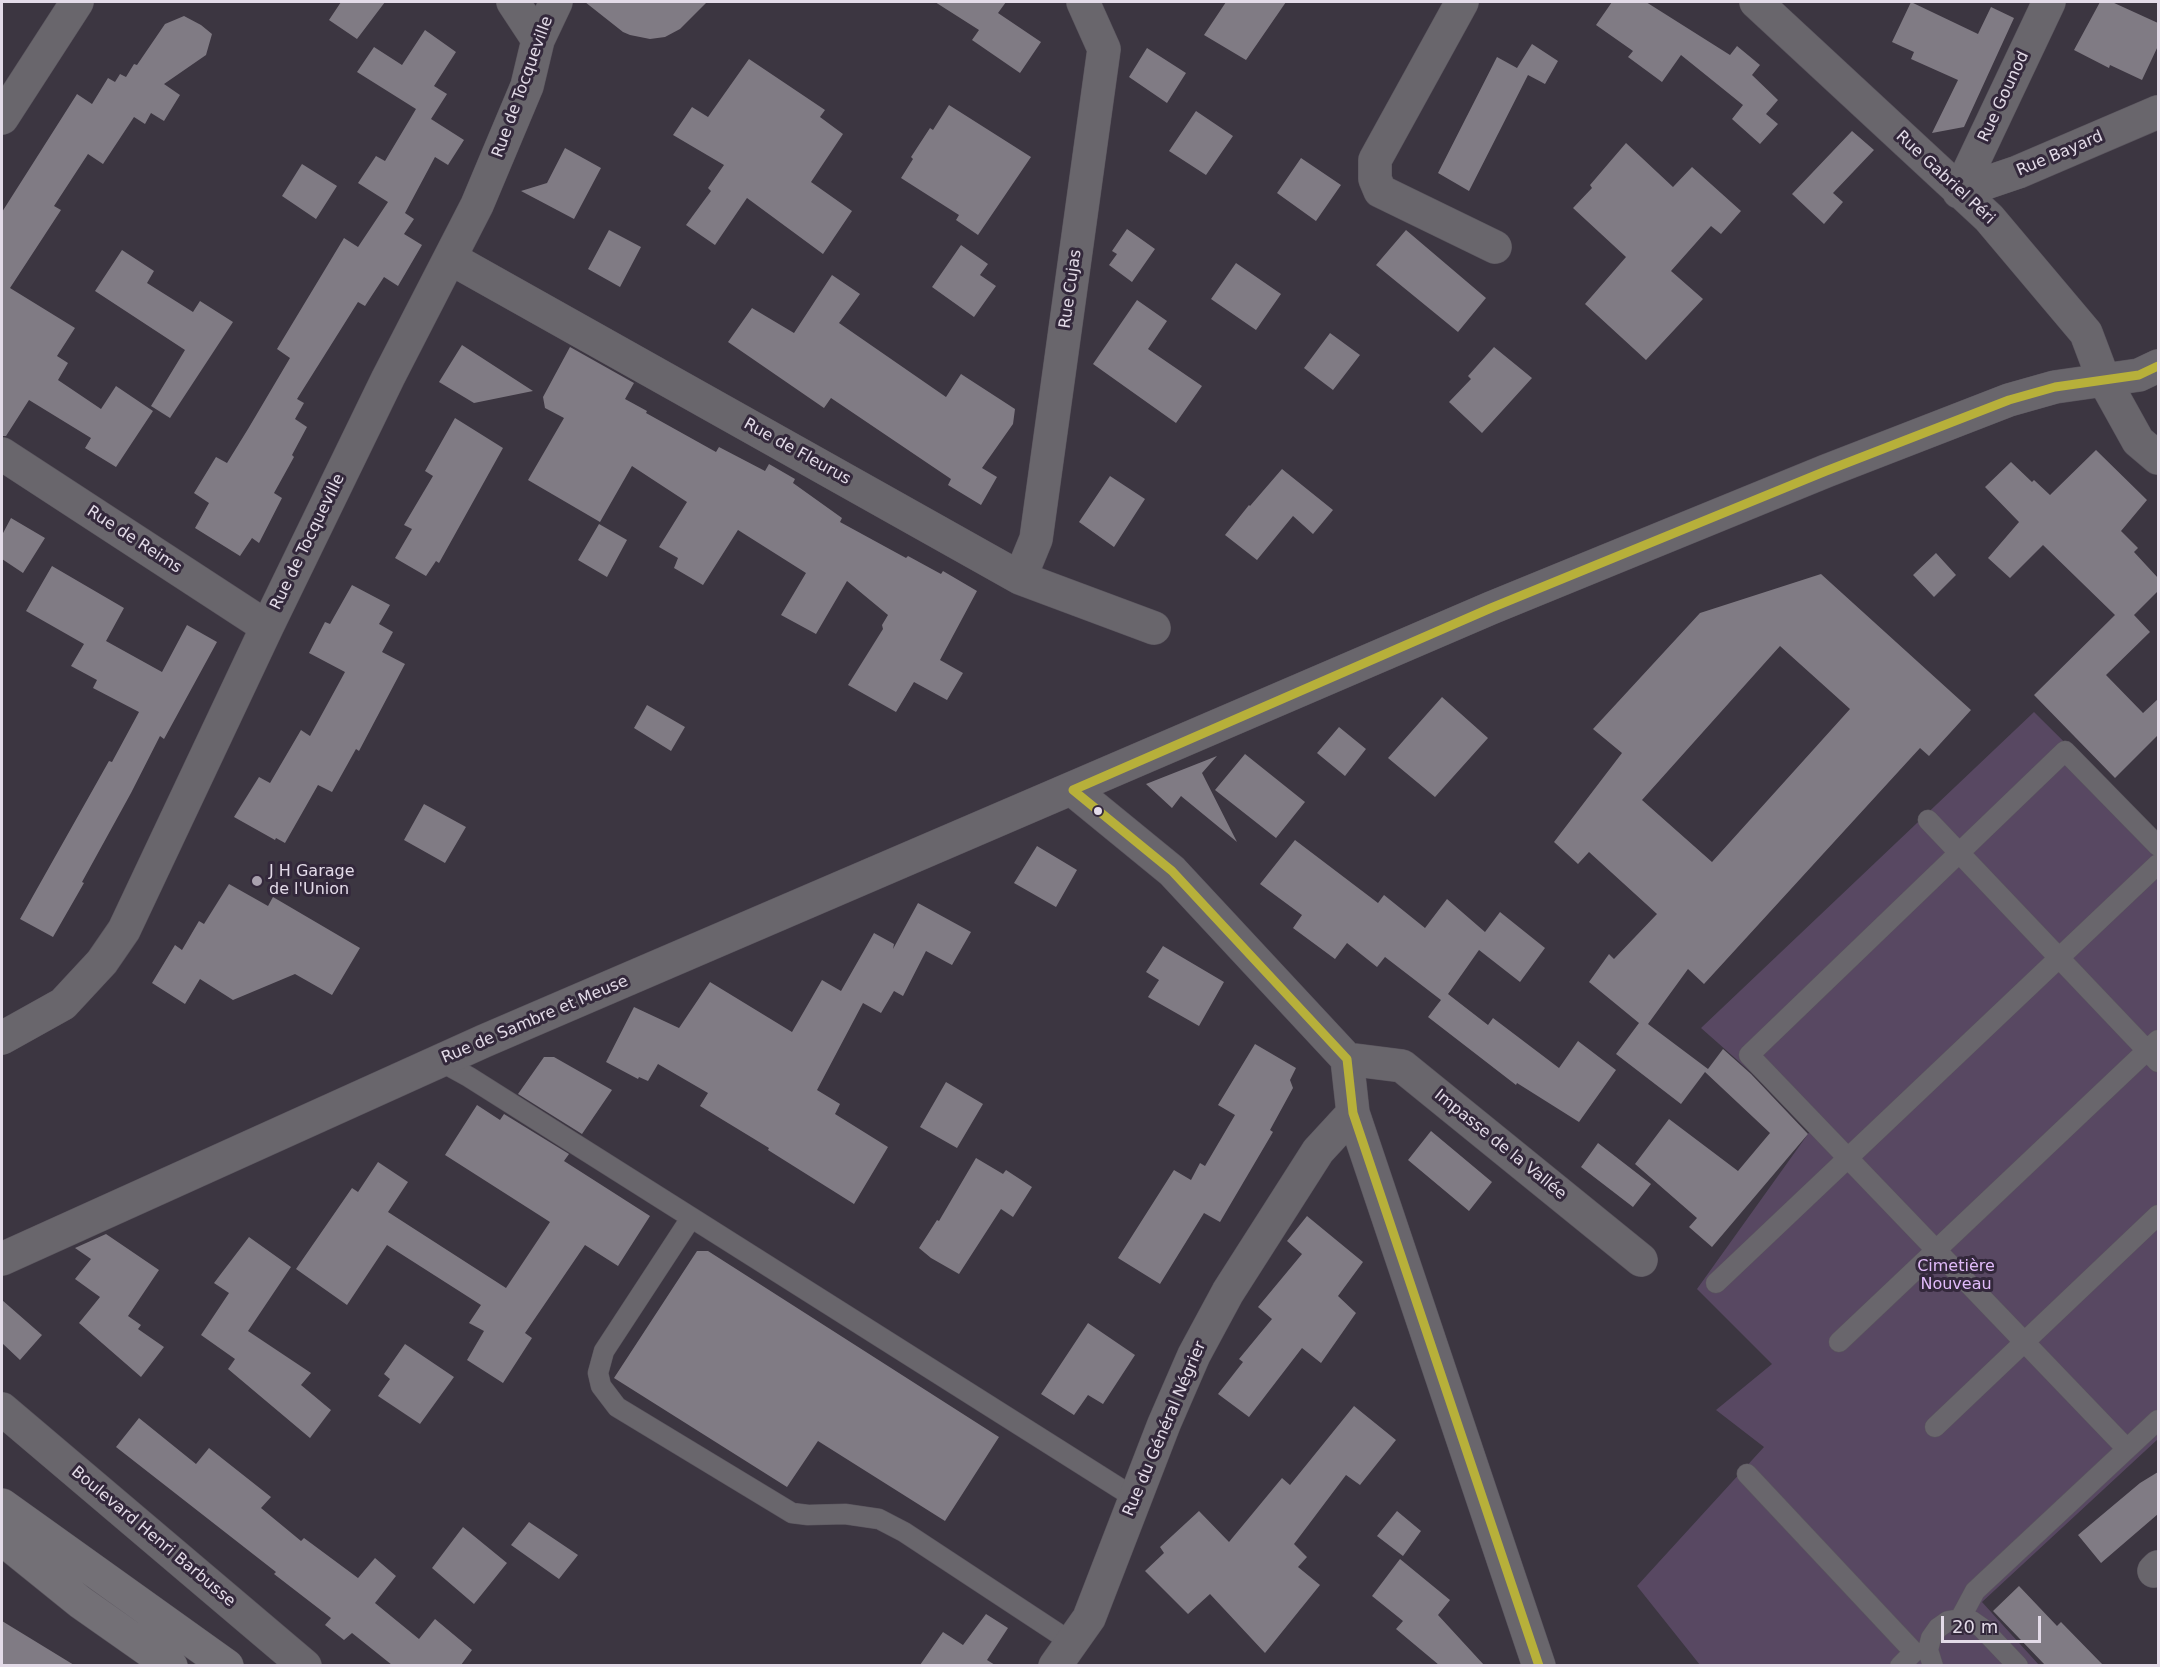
<!DOCTYPE html>
<meta charset="utf-8">
<style>
body{margin:0}
#map{position:relative;width:2160px;height:1667px;overflow:hidden;background:#3c3641;font-family:"DejaVu Sans",sans-serif}
canvas{display:block}
.frame{position:absolute;inset:0;border:3px solid #e3dbe8;pointer-events:none}
.scale{position:absolute;left:1941px;top:1616px;width:100px;height:27px;box-sizing:border-box;border:3px solid #e3dbe8;border-top:0;padding-left:8px;font-size:18px;line-height:21px;white-space:nowrap;color:#e3dbe8;-webkit-text-stroke:4px #33283b;paint-order:stroke}
</style>
<div id="map">
<canvas width="2160" height="1667"></canvas>
<div class="frame"></div>
<div class="scale">20 m</div>
</div>
<script>
const ctx = document.querySelector('canvas').getContext('2d');
ctx.lineJoin = 'round';
function paint(path, color) {
  ctx.fillStyle = color;
  ctx.fill(path, 'evenodd');
}
function shape(rows) {
  const path = new Path2D();
  for (const r of rows) {
    path.moveTo(r[0], r[1]);
    for (let i = 2; i < r.length; i += 2) path.lineTo(r[i], r[i + 1]);
  }
  return path;
}
function strokePath(path, color, width, dash) {
  ctx.strokeStyle = color;
  ctx.lineWidth = width;
  ctx.lineCap = dash ? 'butt' : 'round';
  ctx.setLineDash(dash || []);
  ctx.stroke(path);
}
function write(font, color, halo, rows, align = 'center') {
  ctx.font = font + ' "DejaVu Sans",sans-serif';
  ctx.lineWidth = 6;
  ctx.setLineDash([]);
  ctx.textBaseline = 'middle';
  ctx.strokeStyle = halo;
  ctx.fillStyle = color;
  for (const [text, x, y, turn = 0] of rows) {
    ctx.save();
    ctx.translate(x, y);
    ctx.rotate((+turn || 0) * Math.PI / 180);
    ctx.textAlign = isNaN(turn) ? turn : align;
    if (halo) ctx.strokeText(text, 0, 0);
    ctx.fillText(text, 0, 0);
    ctx.restore();
  }
}
const green = shape([
 [2034,712,2158,835,2158,1439,1982,1602,2039,1665,1700,1665,1637,1586,1764,1447,1716,1410,1772,1364,1697,1289,1813,1127,1701,1028]
]);
const building = shape([
 [341,2,385,2,357,39,329,20],
 [585,2,707,2,680,29,665,37,650,39,630,35,623,32],
 [935,2,1006,2,998,13,1041,42,1020,73,972,40,979,30],
 [1226,2,1286,2,1246,60,1204,35],
 [1612,2,1646,2,1730,55,1737,46,1760,65,1752,75,1778,100,1766,114,1778,124,1760,144,1732,119,1743,105,1681,55,1662,82,1628,57,1633,51,1596,25],
 [1911,2,1978,34,1991,7,2014,18,1964,127,1932,133,1958,80,1911,59,1914,52,1892,42],
 [2100,2,2112,2,2158,23,2158,46,2142,80,2110,65,2109,68,2074,50],
 [184,16,201,25,212,34,206,55,164,84,180,95,164,121,151,113,145,124,134,117,103,164,88,154,54,206,61,210,10,288,75,328,57,356,68,363,58,380,101,409,116,386,153,411,116,467,85,448,91,438,29,400,6,436,2,436,2,212,77,94,92,104,108,78,115,82,120,74,126,77,134,64,137,65,165,24],
 [425,30,456,52,434,86,447,94,431,119,464,140,448,165,435,157,405,213,414,219,404,234,422,245,398,286,384,277,365,306,358,302,297,399,304,403,295,419,307,427,292,455,294,457,274,493,282,498,259,543,252,538,240,556,195,528,209,503,194,493,216,457,227,463,248,429,290,358,277,349,344,238,358,247,388,202,358,183,376,156,385,161,416,109,357,72,374,47,402,65],
 [1532,44,1558,61,1545,84,1528,75,1469,191,1438,173,1497,57,1517,68],
 [1147,48,1186,73,1167,103,1129,77],
 [749,59,825,110,820,117,843,134,811,182,852,211,823,254,747,198,715,245,686,225,711,191,708,188,724,165,673,135,692,107,708,117],
 [949,105,1031,157,978,235,956,220,959,215,901,178,913,159,911,157,930,128,933,130],
 [1196,111,1233,136,1206,175,1169,151],
 [1852,131,1874,150,1833,193,1843,202,1824,224,1792,194],
 [1626,143,1673,187,1692,167,1741,211,1721,234,1711,226,1671,271,1703,299,1646,360,1585,304,1626,257,1573,208,1592,188,1590,185],
 [565,148,601,168,574,219,521,191,547,183],
 [1301,158,1341,185,1316,221,1277,193],
 [302,164,337,186,316,219,282,196],
 [1127,229,1155,249,1132,282,1109,265,1117,254,1112,251],
 [609,230,641,247,620,287,588,269],
 [1406,230,1486,298,1458,332,1376,265],
 [961,245,988,264,980,275,996,286,974,317,932,287],
 [122,250,154,271,147,283,193,312,200,301,233,322,170,418,151,406,185,350,95,291],
 [1236,263,1281,294,1256,330,1211,299],
 [832,275,860,294,839,323,946,397,961,374,1015,409,1013,424,982,468,997,477,981,505,948,485,951,479,831,398,824,408,728,342,752,308,794,333],
 [1137,300,1167,321,1148,349,1202,386,1176,423,1093,364],
 [1330,333,1360,355,1333,390,1304,368],
 [462,345,533,391,474,403,439,382],
 [570,347,634,383,625,399,647,411,646,413,716,452,719,447,765,471,769,464,795,479,793,483,842,518,840,522,906,558,908,556,941,574,943,571,977,591,940,660,963,673,947,700,914,682,896,712,848,685,883,629,882,625,888,615,847,581,816,634,781,615,806,573,738,530,703,585,674,568,678,558,659,547,687,502,632,466,600,522,528,480,564,418,545,408,543,397],
 [1494,347,1532,378,1482,433,1449,402,1471,379,1468,376],
 [455,418,503,448,439,563,436,561,426,576,395,558,412,529,404,525,433,476,425,471],
 [2096,450,2147,500,2121,531,2138,548,2134,552,2158,578,2158,591,2134,615,2150,632,2106,675,2143,713,2158,699,2158,735,2115,778,2034,695,2115,615,2043,545,2010,578,1988,558,2019,522,1985,487,2011,462,2032,482,2034,480,2050,495],
 [1282,469,1333,510,1313,534,1293,516,1257,560,1225,535,1249,505,1250,506],
 [1110,476,1145,499,1114,547,1079,522],
 [11,518,45,538,23,573,2,559,2,535],
 [599,524,627,540,607,577,578,560],
 [1936,553,1956,575,1934,597,1913,575],
 [52,566,124,608,106,641,162,672,187,625,217,642,164,739,160,736,131,793,82,882,84,883,53,937,20,919,109,761,112,762,139,712,93,688,97,680,71,666,84,644,26,611],
 [1821,574,1971,710,1929,756,1920,748,1704,984,1688,969,1648,1024,1708,1069,1723,1049,1751,1074,1808,1134,1712,1247,1689,1227,1697,1218,1635,1164,1669,1119,1738,1171,1770,1133,1705,1072,1681,1104,1616,1054,1639,1023,1589,982,1609,954,1614,959,1657,914,1589,852,1578,864,1554,842,1622,753,1593,729,1700,613],
 [1780,646,1850,709,1712,862,1642,800],
 [352,585,390,605,379,624,393,632,382,652,405,664,359,751,356,749,332,792,318,785,285,843,276,838,275,840,234,817,259,777,270,783,301,730,310,736,345,672,309,653,325,622,330,624],
 [1442,697,1488,738,1435,797,1388,758],
 [647,705,685,727,671,751,634,728],
 [1339,727,1366,749,1345,776,1317,753],
 [1245,754,1305,802,1276,838,1215,790],
 [1217,756,1202,773,1237,842,1181,796,1172,808,1146,784],
 [424,804,466,827,445,863,404,840],
 [1295,840,1378,903,1384,895,1425,928,1447,899,1485,932,1500,912,1545,948,1520,982,1479,950,1448,994,1488,1025,1493,1018,1559,1068,1578,1041,1616,1070,1579,1122,1517,1083,1516,1085,1428,1017,1441,1000,1385,957,1377,967,1347,943,1335,959,1293,928,1302,915,1260,884],
 [1037,846,1077,870,1056,907,1014,883],
 [229,884,268,906,273,897,360,948,332,995,295,974,233,1000,200,979,185,1004,152,983,175,945,182,950,199,921,204,924],
 [918,903,971,932,952,965,926,951,903,996,894,991,881,1013,863,1003,817,1090,840,1104,835,1114,888,1147,854,1204,768,1150,769,1148,700,1106,708,1093,658,1064,648,1081,639,1077,638,1079,606,1062,634,1007,679,1028,710,982,792,1032,822,980,841,991,874,933,894,944,893,949],
 [1163,946,1224,982,1199,1026,1148,997,1159,980,1146,972],
 [1255,1044,1296,1068,1290,1080,1293,1088,1270,1130,1273,1132,1220,1222,1204,1213,1160,1284,1118,1258,1174,1170,1191,1180,1200,1163,1205,1166,1235,1115,1218,1105],
 [544,1057,554,1057,612,1090,582,1134,518,1094],
 [946,1082,983,1104,957,1148,920,1127],
 [477,1105,500,1120,504,1114,569,1154,564,1161,650,1216,618,1266,585,1245,525,1333,532,1338,503,1383,467,1360,484,1331,469,1323,481,1305,387,1245,347,1305,296,1269,352,1188,358,1192,378,1162,408,1182,388,1212,506,1288,550,1222,445,1155],
 [1431,1131,1492,1182,1469,1211,1408,1160],
 [1598,1143,1651,1184,1633,1207,1581,1167],
 [976,1158,1003,1174,1006,1170,1032,1187,1013,1217,1001,1209,959,1274,931,1258,919,1248,937,1220,939,1221],
 [1307,1216,1363,1262,1338,1296,1356,1313,1321,1363,1302,1348,1249,1417,1218,1394,1243,1362,1239,1359,1272,1319,1258,1307,1302,1254,1287,1241],
 [106,1234,159,1270,128,1316,141,1325,138,1329,164,1347,141,1377,79,1323,100,1297,75,1279,91,1259,75,1248],
 [249,1237,291,1267,248,1331,311,1373,301,1385,331,1410,310,1438,228,1369,235,1359,201,1335,229,1293,214,1283],
 [697,1251,708,1251,999,1437,945,1521,818,1441,787,1487,614,1378],
 [2,1300,42,1335,20,1360,2,1343],
 [1088,1323,1135,1355,1103,1404,1088,1395,1074,1415,1041,1394],
 [405,1344,454,1377,420,1424,378,1396,390,1379,384,1374],
 [1354,1406,1396,1440,1360,1485,1346,1475,1294,1544,1307,1557,1298,1567,1320,1585,1265,1653,1210,1594,1188,1614,1145,1571,1164,1553,1160,1547,1199,1511,1229,1542,1282,1478,1290,1485],
 [139,1418,196,1464,209,1448,271,1497,261,1508,301,1541,304,1538,358,1578,375,1558,396,1576,375,1603,419,1639,435,1619,472,1650,461,1665,392,1665,352,1633,344,1640,325,1625,331,1618,274,1574,276,1572,116,1447],
 [2158,1472,2158,1514,2101,1563,2078,1535,2140,1483],
 [1397,1511,1421,1531,1403,1556,1377,1536],
 [529,1522,578,1555,559,1579,511,1545],
 [463,1527,507,1563,474,1604,432,1568],
 [1400,1559,1450,1600,1438,1615,1484,1665,1439,1665,1396,1629,1403,1621,1372,1596],
 [2019,1586,2057,1626,2061,1622,2103,1665,2045,1665,1993,1611],
 [986,1614,1008,1628,987,1660,995,1665,920,1665,943,1632,963,1645],
 [2,1621,74,1665,2,1665]
]);
const service = shape([
 [1928,820,2158,1062],
 [440,1061,469,1077,1135,1498],
 [691,1218,604,1351,598,1373,601,1386,617,1407,792,1513,808,1515,845,1514,879,1519,904,1532,1071,1642],
 [1716,1283,2158,864],
 [1839,1342,2158,1040],
 [1935,1427,2158,1215],
 [2127,1449,1749,1055,2065,751,2158,846],
 [1747,1474,1914,1652,1900,1666],
 [1960,1619,1975,1591,2158,1420],
 [1933,1666,1928,1650,1931,1638,1938,1628,1948,1621,1960,1619,1972,1621,1982,1628,2018,1666]
]);
const minor = shape([
 [513,2,538,40],
 [1462,2,1375,160,1375,179,1380,191,1495,247],
 [1756,2,1989,218,2086,333,2103,378,2138,441,2158,458],
 [2,118,77,2],
 [1959,192,2018,172,2158,112],
 [1959,192,2049,2],
 [450,258,1020,578,1154,628],
 [2,454,267,627],
 [1020,578,1036,539,1104,49,1083,2],
 [1073,790,1172,871,1347,1059,1353,1113,1539,1666],
 [2,1038,63,1004,102,962,124,930,267,627,388,378,477,205,527,86,538,40,556,2],
 [1347,1059,1402,1066,1641,1260],
 [2,1259,484,1041,1491,608,1826,471,2009,400,2055,387,2139,375,2158,366],
 [2,1409,305,1666],
 [2154,1571,2158,1567],
 [1055,1666,1089,1618,1164,1424,1194,1355,1228,1292,1318,1151,1353,1113]
]);
const primary = shape([
 [2,1505,227,1666],
 [2,1539,80,1602,171,1666]
]);
const bus1 = shape([
 [1539,1666,1353,1113,1347,1059,1172,871,1073,790,1491,608,1826,471,2009,400,2055,387,2139,375,2158,366]
]);
const markers = [
 [1098,811,5,"#e3dbe8"],
 [257,881,6,"#a9a1ae"]
];
const streetNames = [
 ["Rue de Tocqueville",523,87,-70],
 ["Rue Gounod",2004,97,-65],
 ["Rue Bayard",2060,154,-23],
 ["Rue Gabriel Péri",1945,178,43],
 ["Rue Cujas",1071,289,-82],
 ["Rue de Fleurus",797,452,29],
 ["Rue de Reims",134,540,33],
 ["Rue de Tocqueville",308,542,-64],
 ["Rue de Sambre et Meuse",535,1020,-23],
 ["Impasse de la Vallée",1500,1145,39],
 ["Rue du Général Négrier",1165,1429,-67],
 ["Boulevard Henri Barbusse",153,1537,40]
];
const poiNames = [
 ["J H Garage",269,872],
 ["de l'Union",269,890]
];
const parkNames = [
 ["Cimetière",1956,1267],
 ["Nouveau",1956,1285]
];
paint(green, '#584862');
paint(building, '#807b84');
strokePath(service, '#5a555e', 21);
strokePath(minor, '#5a555e', 34);
strokePath(primary, '#5a555e', 34);
strokePath(service, '#69666c', 20);
strokePath(minor, '#69666c', 33);
strokePath(primary, '#737076', 33);
strokePath(bus1, '#b7b03a', 9);
for (const [x, y, r, color] of markers) {
  const dot = new Path2D();
  dot.arc(x, y, r, 0, 2 * Math.PI);
  ctx.fillStyle = color;
  ctx.fill(dot);
  strokePath(dot, '#33283b', 2);
}
write('16px', '#e3dbe8', '#33283b', streetNames);
write('16px', '#e3dbe8', '#33283b', poiNames, 'left');
write('16px', '#e1bbfa', '#33283b', parkNames);
</script>
